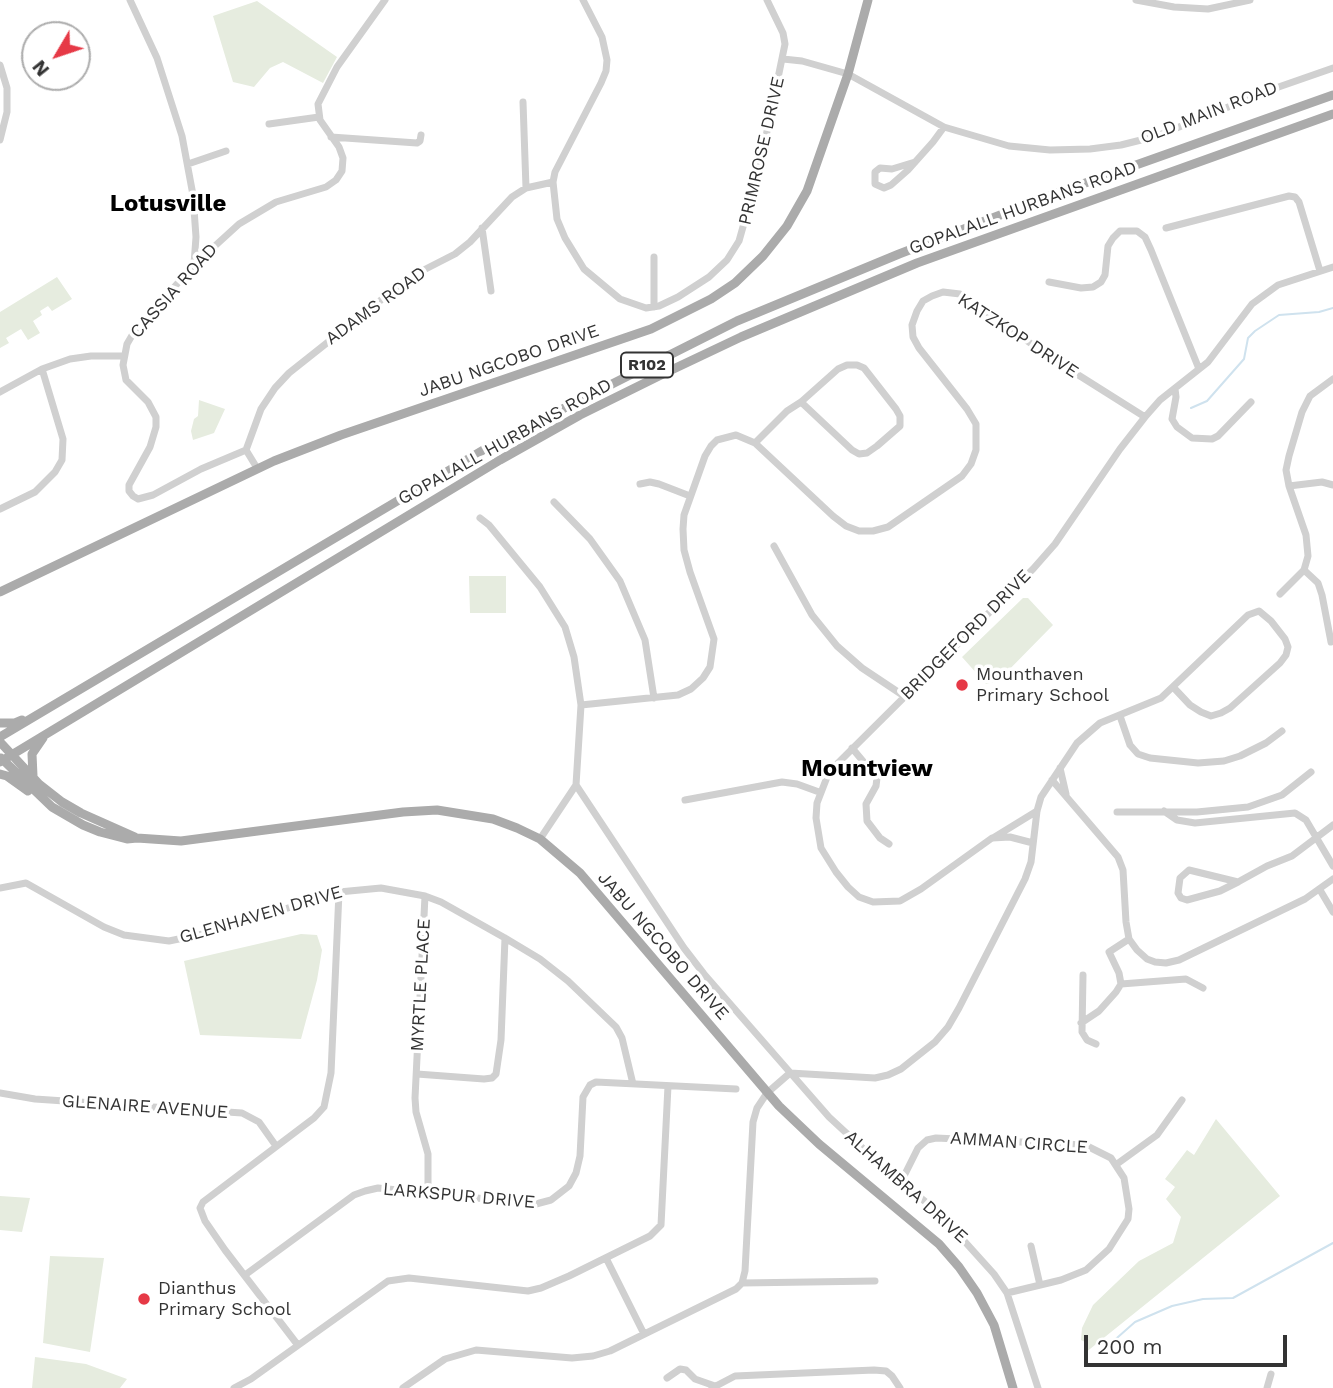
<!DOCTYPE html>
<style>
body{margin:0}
#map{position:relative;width:1333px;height:1388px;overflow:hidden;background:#fff;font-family:"Work Sans",sans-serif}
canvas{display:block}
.north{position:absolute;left:21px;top:21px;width:70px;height:70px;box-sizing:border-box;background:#fff;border:2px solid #adadad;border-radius:50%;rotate:231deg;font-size:19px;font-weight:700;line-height:28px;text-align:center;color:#333}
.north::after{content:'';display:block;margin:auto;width:24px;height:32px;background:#e63946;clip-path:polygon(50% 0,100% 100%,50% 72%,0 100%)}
.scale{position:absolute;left:1084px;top:1335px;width:203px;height:32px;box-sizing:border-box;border:4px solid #333;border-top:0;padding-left:9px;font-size:21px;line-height:24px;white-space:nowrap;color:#333;-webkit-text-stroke:5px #fff;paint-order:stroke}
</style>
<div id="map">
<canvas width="1333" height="1388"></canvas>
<div class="north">N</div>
<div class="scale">200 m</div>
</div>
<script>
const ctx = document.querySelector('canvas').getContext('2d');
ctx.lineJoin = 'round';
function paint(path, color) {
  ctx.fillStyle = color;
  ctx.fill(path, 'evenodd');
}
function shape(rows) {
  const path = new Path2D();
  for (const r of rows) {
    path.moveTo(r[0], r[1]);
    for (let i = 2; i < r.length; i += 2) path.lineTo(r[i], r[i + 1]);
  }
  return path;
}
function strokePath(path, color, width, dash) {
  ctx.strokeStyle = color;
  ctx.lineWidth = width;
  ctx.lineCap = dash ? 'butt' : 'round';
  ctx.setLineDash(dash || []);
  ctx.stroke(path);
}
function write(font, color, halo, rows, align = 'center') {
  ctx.font = font + ' "Work Sans",sans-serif';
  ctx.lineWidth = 7;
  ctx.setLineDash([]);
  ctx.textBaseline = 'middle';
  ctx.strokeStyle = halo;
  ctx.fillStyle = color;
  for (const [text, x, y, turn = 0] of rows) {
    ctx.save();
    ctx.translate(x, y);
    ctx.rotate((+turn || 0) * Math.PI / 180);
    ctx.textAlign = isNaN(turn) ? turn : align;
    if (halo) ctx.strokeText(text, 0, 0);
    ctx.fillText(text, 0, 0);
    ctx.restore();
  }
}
const green = shape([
 [257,1,337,57,323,83,283,62,270,68,254,87,233,82,213,16],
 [57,277,72,299,52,311,48,306,40,311,42,315,33,321,40,333,28,340,21,329,6,338,9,343,0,348,0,312],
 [199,400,225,409,214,433,193,440,191,431,194,419,198,416],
 [469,576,506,576,506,613,470,613],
 [1023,598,1028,598,1053,625,998,681,986,684,962,657],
 [301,934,317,935,322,950,317,980,301,1039,200,1035,184,961],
 [1216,1119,1280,1196,1085,1353,1085,1342,1081,1340,1082,1328,1093,1305,1139,1261,1173,1243,1181,1217,1166,1199,1175,1187,1165,1179,1187,1150,1194,1155],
 [0,1196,30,1198,22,1232,0,1230],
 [50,1256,104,1258,90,1352,43,1343],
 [35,1357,86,1364,127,1379,120,1388,32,1388]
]);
const stream = shape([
 [1191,408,1207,401,1244,359,1248,338,1255,331,1279,315,1319,312,1333,308],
 [1101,1352,1135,1322,1172,1306,1203,1299,1233,1298,1333,1243]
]);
const minor = shape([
 [130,0,157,58,182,136,193,195,196,237,194,264],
 [583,0,602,37,607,60,606,71,601,83,555,172,553,182,557,219,565,238,584,269,620,299,646,308,659,306,678,297,709,277,727,260,739,241,759,170,785,44,783,33,767,0],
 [1136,0,1174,7,1208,9,1250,0],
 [783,59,802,61,848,74,944,127,1009,146,1050,150,1090,149,1121,145,1157,136,1270,90,1333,68],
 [0,65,7,88,7,112,0,140],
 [523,102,526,188],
 [269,124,319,117],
 [331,137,417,143,420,141,421,135],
 [915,162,892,169,880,168,875,172,875,184,884,188,891,185,908,170,933,142,944,127],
 [188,164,226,151],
 [482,228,491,291],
 [1166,228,1289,196,1295,197,1299,202,1320,271],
 [1049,282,1081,288,1093,287,1101,282,1105,275,1108,246,1113,238,1120,231,1137,231,1145,237,1151,250,1199,369],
 [654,307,654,257],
 [1175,389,1176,397,1172,419,1177,427,1192,438,1212,439,1218,436,1251,402],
 [0,392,42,369,70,359,91,356,124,356],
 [755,443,787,411,801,402,838,369,847,365,857,365,864,368,896,409,900,416,900,426,877,446,867,453,859,454,852,450,801,402],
 [246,450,201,469,153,495,138,499,133,496,129,491,129,485,150,447,156,427,156,417,148,402,126,380,123,365,127,344,134,332,194,265,239,224,276,202,326,187,336,180,342,171,343,158,339,147,320,120,318,104,337,67,385,0],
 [246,450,261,409,275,388,289,373,410,277,455,254,470,242,512,197,526,188,553,182],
 [246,450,257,468],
 [640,484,650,482,659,484,690,496],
 [1289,486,1322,482,1333,485],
 [554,502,590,539,620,581,645,640,654,698],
 [0,509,35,492,55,472,62,460,63,439,42,369],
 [480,518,489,525,540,587,565,627,574,657,581,705,576,785,540,839],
 [774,546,812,615,837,646,862,668,904,696],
 [1304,570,1318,583,1322,595,1331,642],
 [1280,594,1304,570,1308,556,1306,535,1289,486,1286,470,1289,456,1302,412,1310,396,1333,379],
 [581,705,678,695,691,689,703,678,710,667,714,639,690,572,684,550,683,529,684,515,705,456,711,446,717,440,736,435,755,443,833,516,846,526,859,531,873,531,888,527,962,476,971,464,976,450,976,424,967,409,919,348,913,337,912,325,917,311,923,301,932,296,943,292,960,294,1053,359,1145,417],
 [1120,716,1130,745,1138,754,1150,758,1198,763,1224,761,1240,756,1266,743,1282,731],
 [852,748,877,778,876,786,866,804,867,821,880,838,889,844],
 [1060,768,1066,794],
 [1052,780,1118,857,1123,870,1126,922,1129,939,1137,950,1147,959,1155,962,1166,963,1179,960,1305,899,1333,879],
 [576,785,684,948,704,974,829,1117,882,1166,939,1213,994,1274,1007,1293,1038,1388],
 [685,800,782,782,797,784,819,792],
 [1164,811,1177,820,1195,823,1295,813,1306,820,1333,866],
 [1117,812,1197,812,1248,807,1282,795,1311,772],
 [993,838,1037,811],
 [1033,843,1010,837,992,838,921,889,900,901,873,902,859,897,848,887,836,872,821,848,816,818,817,803,829,772,1033,569,1055,544,1120,449,1145,417,1160,400,1208,362,1252,304,1278,285,1333,267],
 [1238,882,1189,870,1180,878,1178,893,1181,898,1187,900,1220,891,1238,882,1267,866,1292,856,1333,825],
 [0,888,26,883,104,927,124,935,169,941,208,933,339,892,381,888,425,896,441,902,505,938,540,959,568,981,616,1027,622,1038,633,1084],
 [1320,890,1333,912],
 [425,896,415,1098,416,1112,428,1154,428,1195],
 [1083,975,1082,1032,1087,1040,1096,1044],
 [1121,984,1186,979,1203,988],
 [1081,1023,1099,1011,1116,992,1121,984,1119,973,1109,952,1129,939],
 [417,1074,484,1079,492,1078,496,1074,501,1040,505,938],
 [0,1093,35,1099,242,1113,259,1122,276,1146],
 [1117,1164,1157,1135,1182,1100],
 [901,1182,918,1148,927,1140,936,1138,1085,1145,1111,1158,1124,1178,1129,1209,1128,1219,1109,1249,1086,1270,1061,1280,1007,1293],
 [1031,1246,1040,1285],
 [606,1258,644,1334],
 [245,1275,354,1195,365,1191,378,1188,536,1204,551,1200,569,1186,576,1173,580,1156,583,1097,590,1085,596,1082,736,1089],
 [742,1283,875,1281],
 [297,1344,225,1250,205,1221,200,1208,203,1202,314,1118,324,1107,331,1073,339,892],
 [667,1378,680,1369,686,1370,695,1379,715,1386],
 [234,1388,251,1379,388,1281,409,1278,528,1291,541,1288,569,1276,650,1236,661,1225,668,1086],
 [403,1388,445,1359,476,1350,572,1358,593,1356,610,1351,736,1289,742,1283,745,1271,753,1122,757,1108,767,1093,790,1073,875,1078,888,1075,901,1069,935,1042,948,1027,959,1008,1025,879,1031,862,1037,811,1041,797,1077,743,1100,723,1161,698,1248,615,1259,611,1271,621,1285,639,1288,647,1286,655,1280,663,1230,708,1221,713,1211,716,1201,712,1190,705,1174,688],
 [712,1388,735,1376,874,1370,886,1371,892,1376,900,1388],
 [1267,1388,1271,1374]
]);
const major = shape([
 [0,592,274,461,341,435,651,329,711,299,735,283,763,256,787,226,807,191,848,74,868,0],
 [0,723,15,723,22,720],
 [0,737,495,443,737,321,899,254,1060,192,1333,95],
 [0,742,39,784,62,802,81,813,135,837],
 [1,758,52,807,83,825,100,832,127,839,137,838,181,841,403,812,437,810,493,819,517,828,540,839,580,873,598,894,779,1106,819,1144,939,1244,959,1267,977,1293,994,1325,1013,1388],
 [0,762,500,460,580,415,665,373,741,337,917,263,1333,114],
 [0,774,7,776,28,791],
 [33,776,32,754,43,738]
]);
const markers = [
 [962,685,7,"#e63946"],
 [144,1299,7,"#e63946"]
];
const shields = [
 [647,365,52]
];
const shieldNames = [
 ["R102",647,365]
];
const streetNames = [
 ["OLD MAIN ROAD",1209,113,-21],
 ["PRIMROSE DRIVE",762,151,-77],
 ["GOPALALL HURBANS ROAD",1023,208,-20],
 ["CASSIA ROAD",174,291,-48],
 ["ADAMS ROAD",376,306,-36],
 ["KATZKOP DRIVE",1018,336,33],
 ["JABU NGCOBO DRIVE",509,361,-19],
 ["GOPALALL HURBANS ROAD",505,442,-29],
 ["BRIDGEFORD DRIVE",966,635,-45],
 ["GLENHAVEN DRIVE",261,915,-16],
 ["JABU NGCOBO DRIVE",663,946,49],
 ["MYRTLE PLACE",421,985,-87],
 ["GLENAIRE AVENUE",145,1107,4],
 ["AMMAN CIRCLE",1019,1143,4],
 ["ALHAMBRA DRIVE",906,1187,42],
 ["LARKSPUR DRIVE",459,1196,5]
];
const poiNames = [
 ["Mounthaven",976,675],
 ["Primary School",976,696],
 ["Dianthus",158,1289],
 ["Primary School",158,1310]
];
const districtNames = [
 ["Lotusville",168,204],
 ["Mountview",867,769]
];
paint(green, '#e6ecdf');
strokePath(stream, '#cfe2ee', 2);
strokePath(minor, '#d0d0d0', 7);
strokePath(major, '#ababab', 9);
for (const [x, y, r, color] of markers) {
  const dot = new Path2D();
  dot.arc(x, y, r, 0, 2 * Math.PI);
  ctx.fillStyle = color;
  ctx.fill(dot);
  strokePath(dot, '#fff', 2.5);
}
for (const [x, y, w] of shields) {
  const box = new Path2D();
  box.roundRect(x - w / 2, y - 12.5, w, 25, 5);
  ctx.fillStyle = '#fff';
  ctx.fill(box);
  strokePath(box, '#333', 2);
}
write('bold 16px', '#333', null, shieldNames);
write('18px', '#333', '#fff', streetNames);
write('18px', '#333', '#fff', poiNames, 'left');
write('bold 24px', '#000', '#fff', districtNames);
</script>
